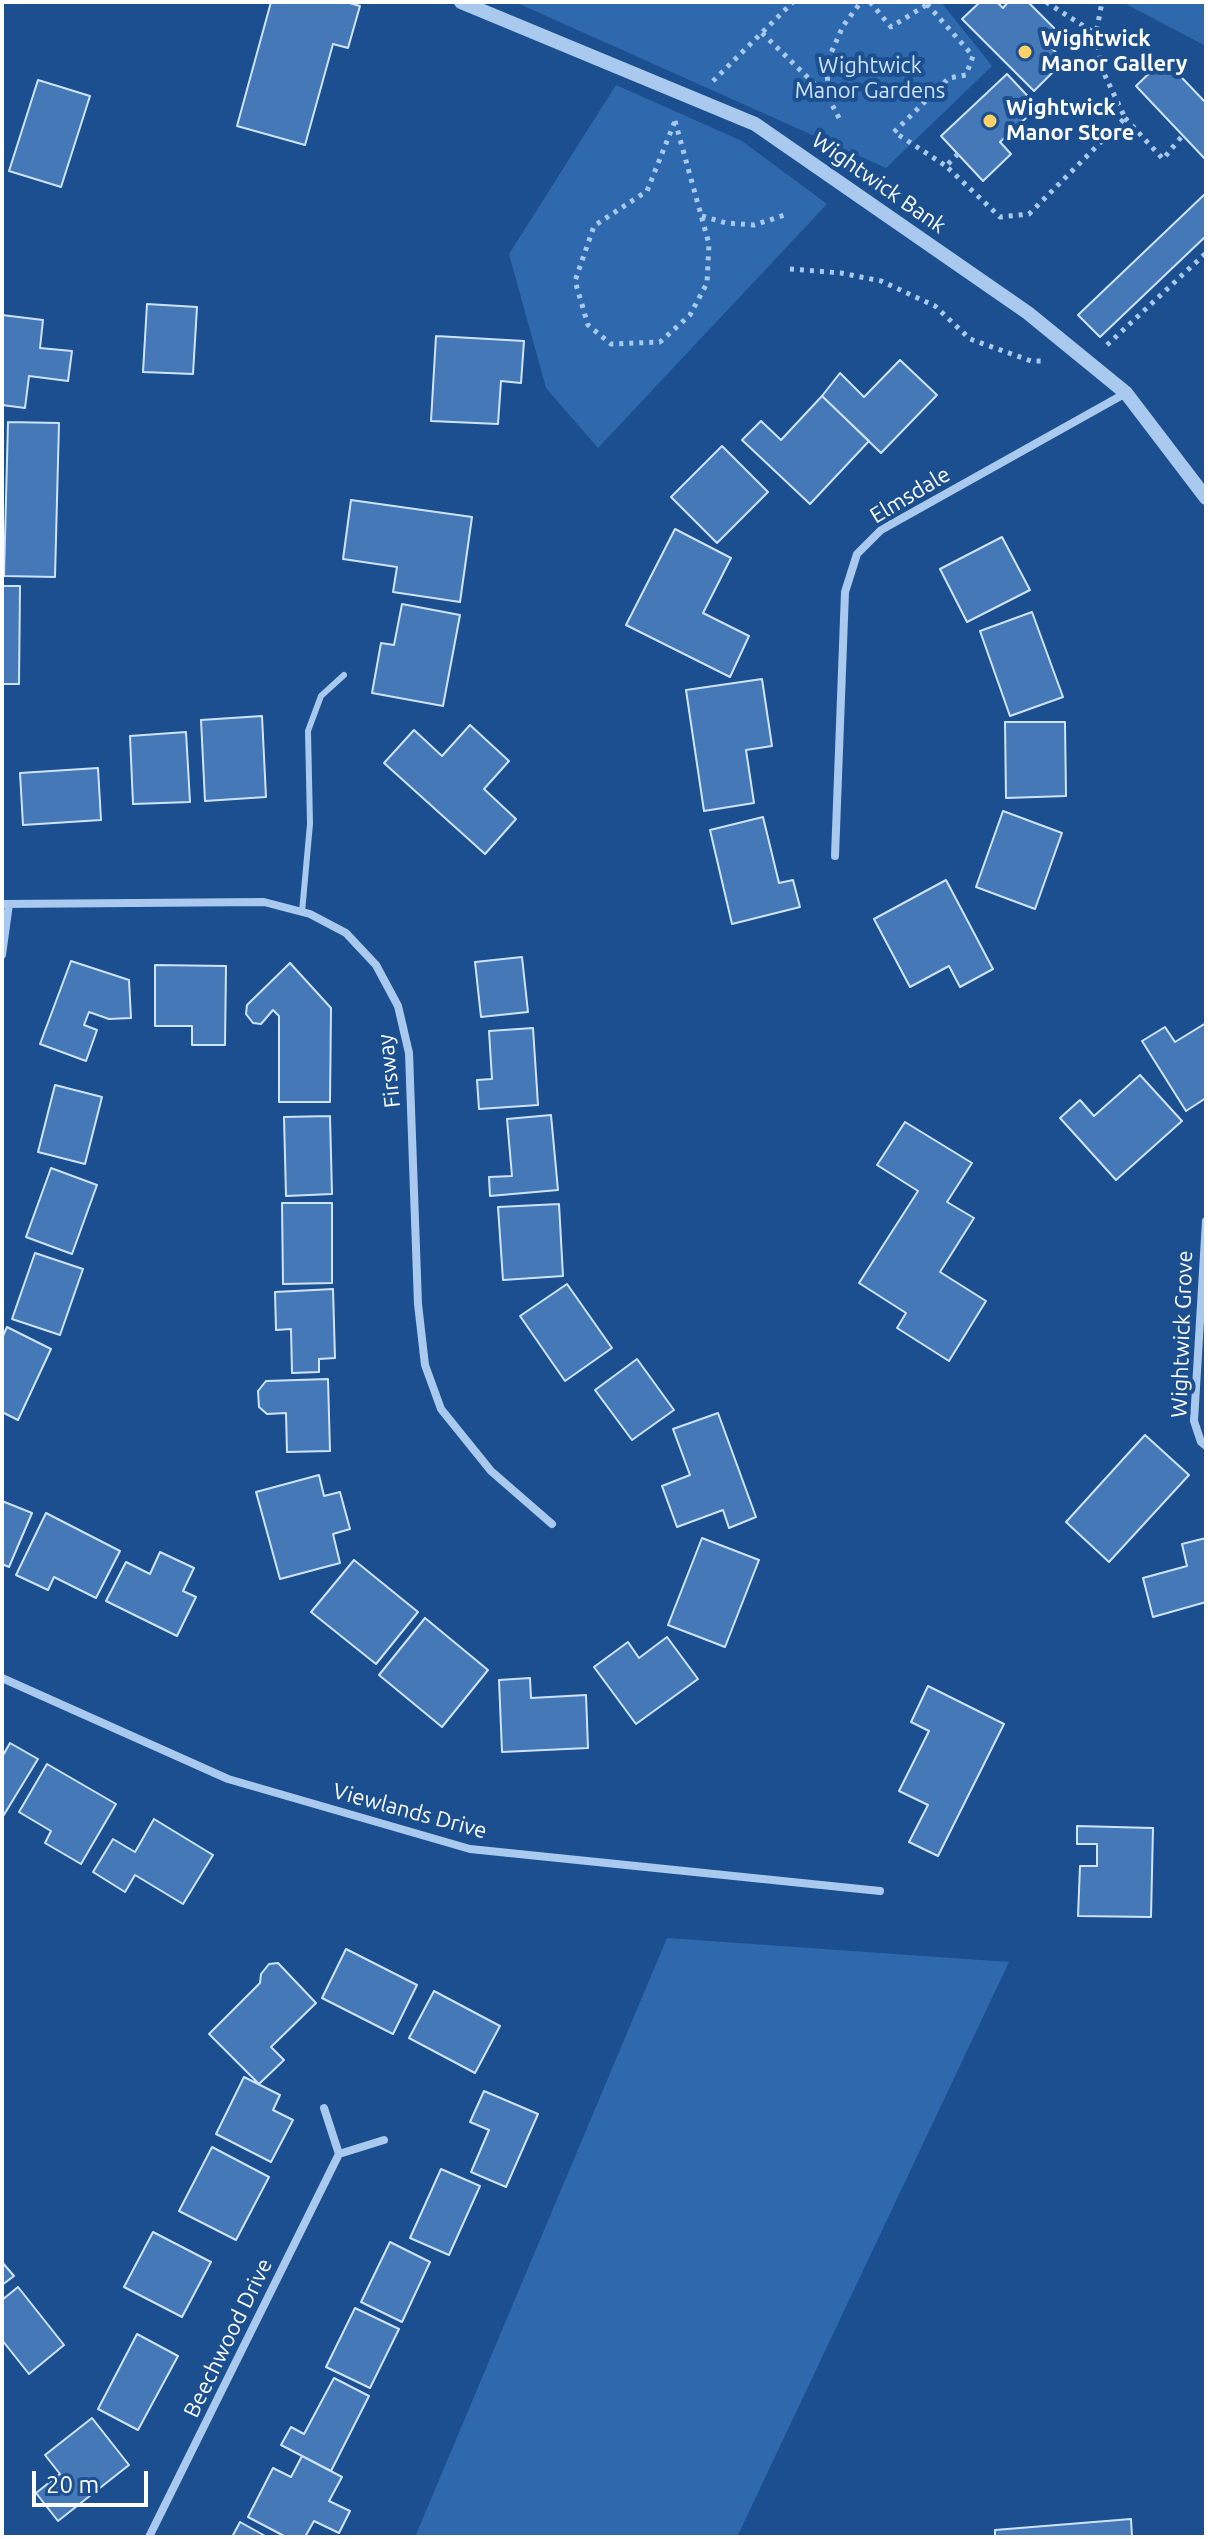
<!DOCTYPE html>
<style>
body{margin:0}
#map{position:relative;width:1208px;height:2539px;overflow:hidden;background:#1b4f8f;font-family:Ubuntu,sans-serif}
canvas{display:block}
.frame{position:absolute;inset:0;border:4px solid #fff;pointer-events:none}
.scale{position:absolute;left:32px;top:2471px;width:116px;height:36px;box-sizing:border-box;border:4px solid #fff;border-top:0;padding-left:10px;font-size:24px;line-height:28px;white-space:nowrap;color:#fff;-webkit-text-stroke:6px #1b4f8f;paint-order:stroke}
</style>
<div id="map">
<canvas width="1208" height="2539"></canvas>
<div class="frame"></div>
<div class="scale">20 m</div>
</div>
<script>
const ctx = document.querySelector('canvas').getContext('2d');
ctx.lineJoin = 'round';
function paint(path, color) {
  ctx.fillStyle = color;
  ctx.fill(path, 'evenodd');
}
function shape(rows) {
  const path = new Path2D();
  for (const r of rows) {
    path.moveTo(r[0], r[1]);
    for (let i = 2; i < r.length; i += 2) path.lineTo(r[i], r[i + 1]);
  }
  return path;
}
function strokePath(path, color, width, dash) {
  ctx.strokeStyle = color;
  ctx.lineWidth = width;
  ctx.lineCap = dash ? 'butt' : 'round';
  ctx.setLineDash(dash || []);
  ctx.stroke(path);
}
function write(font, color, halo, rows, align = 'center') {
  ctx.font = font + ' Ubuntu,sans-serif';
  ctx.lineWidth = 8;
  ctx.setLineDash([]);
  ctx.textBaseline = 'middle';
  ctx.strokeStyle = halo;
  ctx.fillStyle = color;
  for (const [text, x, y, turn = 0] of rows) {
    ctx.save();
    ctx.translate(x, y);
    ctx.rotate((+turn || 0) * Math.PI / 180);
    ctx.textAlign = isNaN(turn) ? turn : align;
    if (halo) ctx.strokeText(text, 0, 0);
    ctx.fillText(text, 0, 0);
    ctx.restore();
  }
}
const green = shape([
 [515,2,941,2,992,66,886,168],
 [1122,2,1206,2,1206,46],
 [616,85,742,141,827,204,598,448,546,388,509,254],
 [667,1938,1009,1962,737,2537,415,2537]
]);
const building = shape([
 [271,2,346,2,360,6,348,48,333,44,305,145,237,126,271,2],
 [980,2,997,2,1003,8,1008,2,1028,2,1057,31,1046,42,1064,61,1034,91,962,19,980,2],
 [1164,59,1206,103,1206,160,1136,86,1164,59],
 [1007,74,1038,107,1000,142,1011,154,983,181,941,136,1007,74],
 [38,80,90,96,61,187,9,171,38,80],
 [1206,193,1206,236,1100,337,1078,315,1206,193],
 [147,304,197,307,193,374,143,372,147,304],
 [2,315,43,320,40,348,72,351,68,381,29,376,25,408,2,405,2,315],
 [436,336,524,341,521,383,501,381,498,424,431,421,436,336],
 [900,360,937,395,881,453,822,396,840,373,864,397,900,360],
 [822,396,869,441,810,504,742,440,761,421,781,440,822,396],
 [8,422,59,423,55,577,4,576,8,422],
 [722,446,768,492,717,543,671,497,722,446],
 [351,500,472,517,460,602,393,592,397,567,343,559,351,500],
 [675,529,731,558,703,613,749,636,730,677,626,625,675,529],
 [1002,537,1030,590,967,622,940,569,1002,537],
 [2,586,20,586,19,684,2,684,2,586],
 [402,604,460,615,443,706,372,693,381,643,394,645,402,604],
 [1032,612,1063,697,1010,716,980,631,1032,612],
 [762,679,772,746,746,750,754,803,704,811,686,690,762,679],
 [262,716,266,797,205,801,201,720,262,716],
 [1005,722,1065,722,1066,796,1006,798,1005,722],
 [470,725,509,761,484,789,516,819,485,854,384,763,414,730,442,756,470,725],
 [186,732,190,802,133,804,130,736,186,732],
 [98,768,101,820,23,825,20,773,98,768],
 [1003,811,1062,833,1035,909,976,887,1003,811],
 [763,817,779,883,793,880,800,907,732,924,710,830,763,817],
 [946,880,993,969,960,987,949,966,910,987,874,919,946,880],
 [522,957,528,1012,481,1017,475,962,522,957],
 [71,961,129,980,131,1018,109,1019,89,1012,84,1025,97,1030,86,1061,40,1044,71,961],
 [290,963,331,1008,330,1102,279,1102,279,1016,273,1010,261,1024,253,1023,246,1014,247,1005,290,963],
 [155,965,226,966,225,1045,192,1045,192,1026,155,1026,155,965],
 [1206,1023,1206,1098,1186,1111,1142,1041,1165,1027,1175,1042,1206,1023],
 [533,1028,538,1105,479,1109,477,1080,492,1079,489,1031,533,1028],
 [1140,1075,1182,1121,1116,1180,1060,1118,1080,1100,1094,1116,1140,1075],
 [55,1085,102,1097,85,1164,38,1152,55,1085],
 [551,1115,558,1190,490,1196,489,1177,512,1176,507,1119,551,1115],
 [330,1116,332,1194,286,1196,284,1117,330,1116],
 [905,1122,972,1163,947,1202,974,1218,940,1272,986,1301,949,1361,897,1328,906,1313,859,1283,918,1191,877,1165,905,1122],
 [51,1168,97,1185,72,1254,26,1237,51,1168],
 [282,1203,332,1203,332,1283,283,1284,282,1203],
 [559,1204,563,1276,503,1280,498,1207,559,1204],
 [35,1253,83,1269,60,1335,12,1319,35,1253],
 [567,1284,612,1348,565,1381,520,1316,567,1284],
 [333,1289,335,1358,319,1359,319,1372,292,1373,291,1329,276,1330,275,1292,333,1289],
 [7,1327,51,1349,18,1420,2,1412,2,1338,7,1327],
 [637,1359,674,1410,632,1440,595,1390,637,1359],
 [328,1379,330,1451,287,1452,286,1413,267,1414,259,1407,258,1391,266,1381,328,1379],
 [718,1413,756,1517,729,1528,723,1510,677,1527,662,1486,690,1475,673,1429,718,1413],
 [1145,1435,1189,1475,1109,1562,1066,1522,1145,1435],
 [319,1475,324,1496,340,1492,350,1529,333,1534,340,1563,280,1579,256,1492,319,1475],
 [2,1501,32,1513,9,1567,2,1564,2,1501],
 [46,1513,120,1551,96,1598,54,1577,48,1590,16,1575,46,1513],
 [702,1538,759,1560,725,1647,668,1625,702,1538],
 [1206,1538,1206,1602,1153,1617,1143,1578,1187,1566,1182,1544,1206,1538],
 [160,1552,194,1568,183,1591,196,1597,177,1636,106,1601,126,1562,150,1574,160,1552],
 [354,1560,418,1612,376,1664,311,1612,354,1560],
 [425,1618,488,1670,442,1727,379,1675,425,1618],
 [667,1637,698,1679,636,1724,594,1667,628,1642,639,1658,667,1637],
 [530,1678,531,1698,586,1695,588,1748,502,1752,499,1680,530,1678],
 [928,1686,1004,1724,938,1856,909,1842,928,1805,899,1791,929,1731,911,1722,928,1686],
 [10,1743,38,1759,2,1818,2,1757,10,1743],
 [47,1764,116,1804,81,1864,45,1843,51,1831,19,1812,47,1764],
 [154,1819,213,1855,183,1904,135,1875,125,1892,93,1872,113,1839,135,1852,154,1819],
 [1077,1826,1153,1828,1151,1917,1078,1916,1080,1866,1097,1866,1097,1844,1077,1844,1077,1826],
 [346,1949,417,1985,393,2034,322,1998,346,1949],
 [278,1963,316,2003,271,2047,284,2060,259,2084,209,2034,260,1983,261,1974,269,1964,278,1963],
 [434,1991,500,2026,475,2073,409,2038,434,1991],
 [244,2077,280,2095,273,2110,293,2120,271,2162,216,2134,244,2077],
 [484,2091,538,2114,506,2187,471,2172,489,2130,470,2122,484,2091],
 [212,2147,269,2177,236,2240,179,2211,212,2147],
 [441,2169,480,2186,449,2255,410,2238,441,2169],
 [153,2232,211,2262,182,2317,124,2287,153,2232],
 [390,2242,430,2262,402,2322,361,2302,390,2242],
 [2,2262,14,2276,2,2285,2,2262],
 [18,2287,64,2345,29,2374,2,2340,2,2300,18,2287],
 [355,2308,399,2329,370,2388,326,2367,355,2308],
 [137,2334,178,2356,138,2430,98,2409,137,2334],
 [334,2378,369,2396,331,2471,281,2445,291,2427,304,2434,334,2378],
 [92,2418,129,2465,58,2521,36,2493,60,2474,45,2455,92,2418],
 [302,2456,342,2477,329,2501,350,2511,339,2533,314,2521,305,2537,286,2537,248,2517,273,2468,291,2477,302,2456],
 [1131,2519,1132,2537,995,2537,995,2530,1131,2519],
 [240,2522,267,2537,232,2537,240,2522]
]);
const path = shape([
 [870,2,891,27,931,2],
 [1046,2,1096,34],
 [927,4,973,56,966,75,949,78,894,132,946,166],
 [762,33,827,96],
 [713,81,793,2],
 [839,118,828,97,827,62,843,26,861,2],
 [1125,118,1163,159,1183,135],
 [675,121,709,244,707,283,690,315,660,342,611,344,588,325,575,281,594,226,647,191,675,121,675,120],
 [958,154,946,166,1000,217,1029,214,1125,118,1101,67,1096,34,1102,2],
 [702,216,726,223,754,225,788,214],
 [790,269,841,273,881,281,935,306,970,339,1031,361,1044,361],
 [1107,345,1206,253]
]);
const service = shape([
 [302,912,310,824,308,731,321,696,344,675]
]);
const minor = shape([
 [835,856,845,592,857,554,881,530,1126,393],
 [2,904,264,902,310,914,346,933,376,965,398,1006,409,1053,418,1304,425,1365,441,1409,491,1471,552,1524],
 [2,955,9,904],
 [1206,1221,1194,1421,1201,1442,1206,1446],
 [2,1678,228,1779,470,1849,880,1891],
 [324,2108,339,2154,384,2140],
 [149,2537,339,2154]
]);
const tertiary = shape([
 [461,2,755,124,1028,313,1126,393,1206,498]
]);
const markers = [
 [1025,52,8,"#ffd166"],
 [990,121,8,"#ffd166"]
];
const poiNames = [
 ["Wightwick",1041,39],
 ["Manor Gallery",1041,64],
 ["Wightwick",1006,108],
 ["Manor Store",1006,133]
];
const parkNames = [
 ["Wightwick",870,66],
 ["Manor Gardens",870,91]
];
const streetNames = [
 ["Wightwick Bank",879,183,35],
 ["Elmsdale",910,495,-31],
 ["Firsway",389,1071,-96],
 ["Wightwick Grove",1182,1334,-88],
 ["Viewlands Drive",410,1811,15],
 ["Beechwood Drive",228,2338,-64]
];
paint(green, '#2e69ad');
paint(building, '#4478b7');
strokePath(building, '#cfe3fa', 2);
strokePath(path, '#a9c9ee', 5, [4, 6]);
strokePath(service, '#a9c9ee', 6);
strokePath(minor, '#a9c9ee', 8);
strokePath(tertiary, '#a9c9ee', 14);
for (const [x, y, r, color] of markers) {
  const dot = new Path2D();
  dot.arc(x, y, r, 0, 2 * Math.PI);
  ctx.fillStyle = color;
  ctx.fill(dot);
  strokePath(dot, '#1b4f8f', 3);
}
write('bold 22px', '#fff', '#1b4f8f', poiNames, 'left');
write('22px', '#cfe3fa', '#1b4f8f', parkNames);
write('22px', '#fff', '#1b4f8f', streetNames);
</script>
